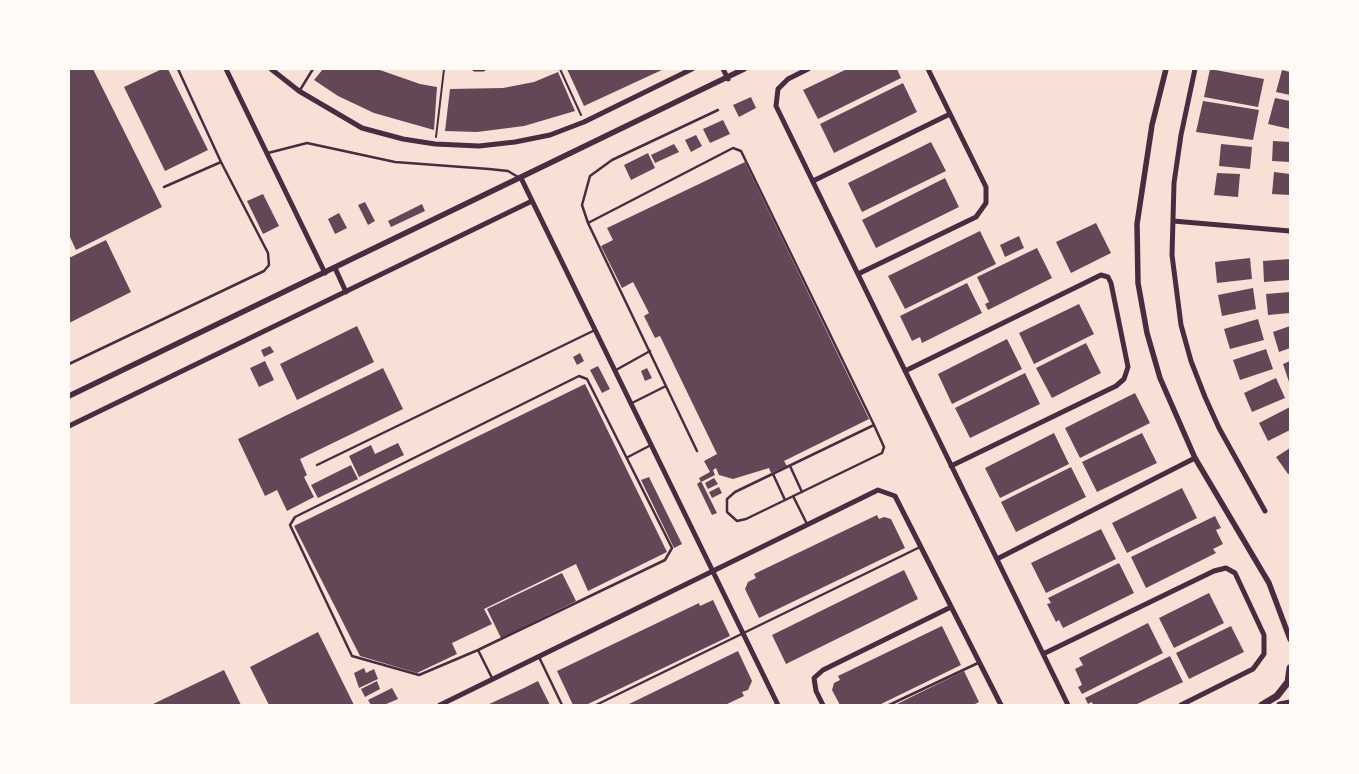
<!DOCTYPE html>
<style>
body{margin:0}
#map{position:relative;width:1359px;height:774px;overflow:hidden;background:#f7e1d7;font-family:"DM Sans",sans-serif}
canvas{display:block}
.frame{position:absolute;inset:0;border:70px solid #fffaf5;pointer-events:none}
</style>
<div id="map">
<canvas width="1359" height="774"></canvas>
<div class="frame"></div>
</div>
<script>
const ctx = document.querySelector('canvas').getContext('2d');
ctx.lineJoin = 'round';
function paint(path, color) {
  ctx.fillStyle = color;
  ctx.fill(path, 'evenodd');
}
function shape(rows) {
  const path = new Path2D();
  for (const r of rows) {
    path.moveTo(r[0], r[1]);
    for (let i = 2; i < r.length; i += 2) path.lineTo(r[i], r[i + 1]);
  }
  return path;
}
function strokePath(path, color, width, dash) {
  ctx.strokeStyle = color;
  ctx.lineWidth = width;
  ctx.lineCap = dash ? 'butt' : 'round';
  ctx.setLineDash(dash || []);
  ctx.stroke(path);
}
const building = shape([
 [69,69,93,69,162,207,76,250,69,235],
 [162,69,168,69,208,150,165,171,124,87],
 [323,69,377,69,420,84,437,87,434,130,374,113,338,96,314,80],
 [567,69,664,69,584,106],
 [847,69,897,69,901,78,818,119,803,90],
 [1210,69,1264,79,1258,107,1204,97],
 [1282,70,1290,72,1290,95,1276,92],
 [558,72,575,111,524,126,477,132,445,131,450,89,503,88,534,82],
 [903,83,917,112,834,153,820,124],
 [751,97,756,108,739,117,733,105],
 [1275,98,1290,101,1290,129,1268,124],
 [1203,101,1259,110,1253,140,1196,132],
 [723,120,730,134,710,143,703,129],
 [696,135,702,146,691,152,685,140],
 [1273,141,1290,142,1290,162,1272,161],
 [931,142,946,171,862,212,848,183],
 [674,144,679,152,655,163,651,155],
 [1221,144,1252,147,1250,169,1219,166],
 [648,153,655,168,631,180,624,165],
 [745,162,869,419,784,461,787,466,771,473,769,468,733,479,719,475,716,468,713,470,715,475,701,482,699,478,710,472,704,461,717,454,660,336,655,338,644,316,649,313,633,282,622,288,601,246,613,240,607,228],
 [1274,172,1290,174,1290,195,1272,194],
 [1217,173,1240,174,1238,197,1214,195],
 [945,178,959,207,876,248,862,220],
 [263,194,279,226,263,234,247,201],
 [365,202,375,221,368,225,358,205],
 [422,204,425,211,391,227,388,221],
 [339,213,347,228,335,234,328,219],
 [1096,223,1111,253,1071,273,1056,242],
 [980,231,996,264,905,309,888,276],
 [1019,236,1024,248,1005,257,1000,245],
 [106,240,131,292,69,323,69,258],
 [1037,248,1052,278,988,310,985,304,989,302,977,277],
 [1250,258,1252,279,1217,283,1215,262],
 [1290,259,1290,280,1264,282,1263,261],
 [967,283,982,313,922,343,920,337,912,341,900,316],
 [1253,288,1256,309,1222,316,1218,295],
 [1290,292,1290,313,1268,315,1266,294],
 [1079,304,1094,334,1034,364,1019,333],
 [1258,319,1264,340,1230,349,1224,329],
 [357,326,374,362,297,400,280,364],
 [1290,326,1290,348,1279,352,1273,332],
 [1007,339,1022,369,952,404,938,374],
 [1086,343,1101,373,1052,398,1036,368],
 [270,346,274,352,264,357,261,350],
 [1266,349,1273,369,1240,380,1233,360],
 [580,353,584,361,577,365,573,357],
 [265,361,274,380,259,387,250,368],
 [1290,361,1290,385,1283,364],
 [598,366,610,389,602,393,590,370],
 [383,368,403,409,300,459,307,475,304,477,314,497,287,511,277,490,265,496,238,439],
 [647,368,652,378,645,381,641,371],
 [1025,373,1040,404,970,438,955,408],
 [1276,378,1285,398,1252,412,1244,393],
 [585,384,667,552,588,591,576,564,484,609,492,624,452,643,457,654,417,673,360,656,294,526],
 [1135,393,1150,423,1080,458,1065,428],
 [1290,407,1290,430,1268,441,1259,423],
 [1054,433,1069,464,1000,498,985,468],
 [1142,433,1157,463,1097,492,1082,462],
 [398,443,404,455,359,477,349,456,371,445,375,454],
 [1290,448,1290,473,1288,474,1276,457],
 [351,465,358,479,318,498,311,485],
 [1071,467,1086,497,1016,532,1001,502],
 [649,477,682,544,674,548,641,480],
 [714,478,718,484,708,489,705,483],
 [701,481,717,513,712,515,697,484],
 [719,487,722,493,712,498,709,492],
 [1182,488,1197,518,1127,553,1112,523],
 [877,515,879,519,884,517,891,519,905,548,759,618,745,589,748,582,756,578,754,574],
 [1215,516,1221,528,1216,530,1223,544,1213,549,1216,553,1146,588,1131,557],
 [1101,529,1116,559,1046,593,1031,563],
 [1119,563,1134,593,1063,628,1059,620,1056,622,1047,604,1051,603,1048,598],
 [904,570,918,599,786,664,772,635],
 [562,573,576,601,501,638,487,609],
 [1209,593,1224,623,1174,648,1159,618],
 [713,600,730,636,586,705,573,705,557,671,699,603,700,606],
 [1148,623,1163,653,1082,694,1078,687,1082,685,1080,680,1075,669,1083,665,1079,658],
 [942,626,961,665,879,705,840,705,832,690,834,683,840,680,838,676],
 [1231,626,1244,652,1189,679,1176,653],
 [318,632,354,705,269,705,250,667],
 [738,651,752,681,748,690,742,692,744,696,725,705,627,705],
 [1170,656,1183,682,1135,705,1093,705,1092,702,1088,704,1085,698],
 [364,668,366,673,374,669,378,679,359,688,354,673],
 [224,670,241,705,151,705],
 [964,671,979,702,973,705,895,705],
 [377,681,380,689,365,697,361,689],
 [538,681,550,705,487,705,524,688],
 [392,688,398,699,384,705,371,705,368,700]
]);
const path = shape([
 [560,69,581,115],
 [436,137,444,69]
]);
const service = shape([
 [300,90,313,69],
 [268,153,307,143,395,162,489,169,508,171,518,177],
 [164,187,221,162],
 [588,223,733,148,741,151,874,425],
 [69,364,264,271,269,265,268,253,221,162,178,69],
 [616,370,650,351],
 [579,376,587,379,672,548,665,560,478,650,419,675,352,656,290,525,295,517,579,376],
 [632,403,666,386],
 [874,425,884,447,882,453,746,519,737,521,727,512,727,499,735,492,874,425],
 [697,451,588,223,582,205,590,176,612,160,718,110],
 [628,457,651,445],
 [317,465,595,330],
 [790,466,802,492],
 [773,474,785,500],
 [793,496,807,524],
 [478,650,492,678],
 [539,657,562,705],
 [596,705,920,547],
 [889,705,978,663]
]);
const minor = shape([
 [226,69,325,273],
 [271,69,299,91,362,128,403,139,435,144,479,146,515,142,550,135,584,122,692,69],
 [475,69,483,69],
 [723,69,728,79],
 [808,69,788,79,778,89,776,106,1068,705],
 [1195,69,1181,135,1174,183,1172,255,1181,325,1191,361,1205,397,1219,428,1265,511],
 [521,178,778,705],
 [813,181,950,114],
 [1173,221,1290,231],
 [335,268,346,292],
 [858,274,976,217,986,203,986,187,928,69],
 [905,371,1101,275,1108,277,1111,283,1128,367,1124,379,1116,386,951,466],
 [69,426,532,201],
 [997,559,1195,458],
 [1043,654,1214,571,1226,568,1235,573,1264,635,1264,654,1253,669,1181,705],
 [440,705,878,490,895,496,1001,705],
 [823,705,816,691,814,678,823,670,951,607]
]);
const tertiary = shape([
 [1166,69,1152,125,1137,224,1138,283,1147,333,1160,378,1195,458,1269,583,1290,639],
 [69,396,744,69]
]);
const secondary = shape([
 [1262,705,1277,696,1288,682,1290,668],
 [1280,705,1290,703]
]);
paint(building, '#644757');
strokePath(path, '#4a2c40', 2);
strokePath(service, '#4a2c40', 2.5);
strokePath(minor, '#4a2c40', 5);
strokePath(tertiary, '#4a2c40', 5.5);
strokePath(secondary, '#4a2c40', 7);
</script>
